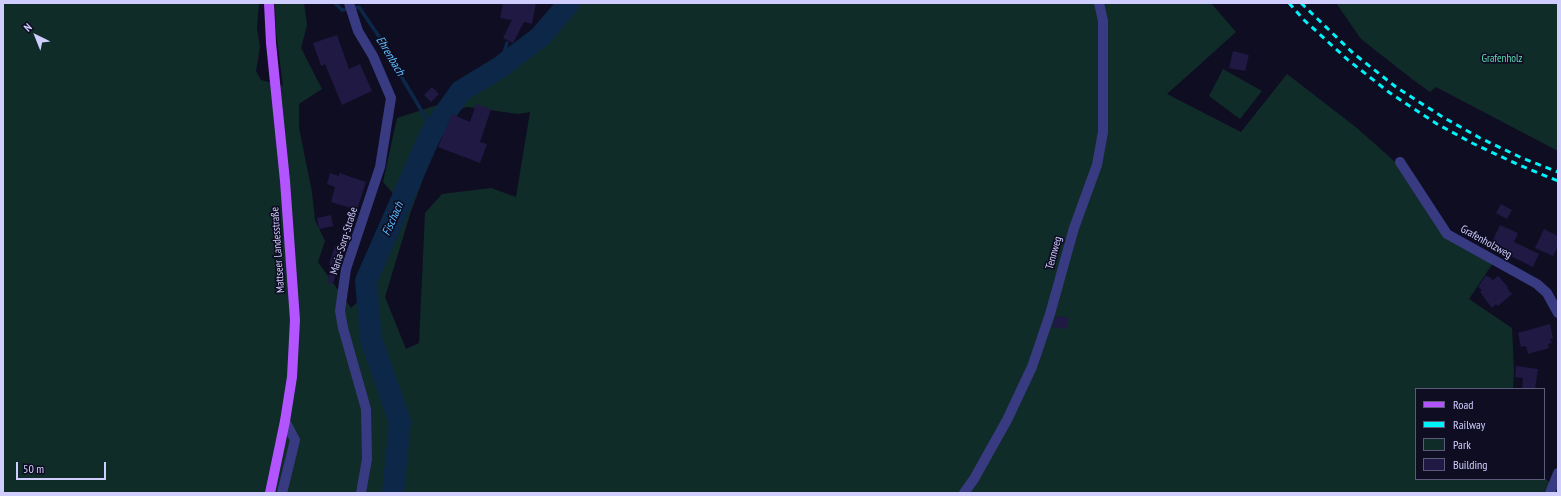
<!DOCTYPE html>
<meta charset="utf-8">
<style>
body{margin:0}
#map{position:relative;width:1561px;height:496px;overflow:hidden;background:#0f0d22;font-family:"PT Sans Narrow",sans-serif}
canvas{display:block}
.frame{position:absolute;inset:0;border:4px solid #d0ceff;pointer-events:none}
.legend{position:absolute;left:1415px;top:388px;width:130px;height:92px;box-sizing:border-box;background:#0f0d22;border:1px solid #5c5a7a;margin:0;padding:5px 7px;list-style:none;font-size:12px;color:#d0ceff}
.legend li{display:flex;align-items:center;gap:8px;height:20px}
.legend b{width:20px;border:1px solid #5c5a7a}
.north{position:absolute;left:16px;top:16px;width:40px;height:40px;-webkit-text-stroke:3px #0f0d22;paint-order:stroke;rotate:317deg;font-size:11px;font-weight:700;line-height:16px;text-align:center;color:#d0ceff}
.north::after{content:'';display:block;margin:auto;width:14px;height:18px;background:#d0ceff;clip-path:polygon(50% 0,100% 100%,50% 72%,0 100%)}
.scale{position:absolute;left:16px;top:462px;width:90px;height:18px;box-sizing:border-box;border:2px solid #d0ceff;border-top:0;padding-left:5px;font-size:12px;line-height:14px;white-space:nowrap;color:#d0ceff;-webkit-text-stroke:3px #0f0d22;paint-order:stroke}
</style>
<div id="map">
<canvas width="1561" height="496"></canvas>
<div class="frame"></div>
<ul class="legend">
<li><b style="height:5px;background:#b355ff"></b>Road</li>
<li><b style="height:5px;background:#00f3f9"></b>Railway</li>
<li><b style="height:11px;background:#102c29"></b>Park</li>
<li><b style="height:11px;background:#1f1943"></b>Building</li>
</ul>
<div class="north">N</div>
<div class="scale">50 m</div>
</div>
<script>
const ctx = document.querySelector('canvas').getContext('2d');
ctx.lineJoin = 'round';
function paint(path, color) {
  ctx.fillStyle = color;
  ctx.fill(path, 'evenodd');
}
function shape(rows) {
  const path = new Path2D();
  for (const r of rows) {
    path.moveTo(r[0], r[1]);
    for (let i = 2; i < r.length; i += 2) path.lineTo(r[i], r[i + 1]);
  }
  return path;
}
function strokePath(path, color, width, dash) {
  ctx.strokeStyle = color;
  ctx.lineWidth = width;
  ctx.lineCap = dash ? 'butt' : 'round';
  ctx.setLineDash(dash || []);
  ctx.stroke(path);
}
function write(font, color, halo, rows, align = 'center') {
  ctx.font = font + ' "PT Sans Narrow",sans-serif';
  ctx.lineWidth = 3.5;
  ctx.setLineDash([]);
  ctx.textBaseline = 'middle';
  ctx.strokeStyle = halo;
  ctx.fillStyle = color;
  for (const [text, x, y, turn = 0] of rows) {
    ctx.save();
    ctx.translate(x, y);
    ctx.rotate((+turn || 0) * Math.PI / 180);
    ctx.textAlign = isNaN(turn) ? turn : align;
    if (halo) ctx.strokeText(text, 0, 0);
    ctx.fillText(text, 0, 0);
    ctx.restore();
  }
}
const green = shape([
 [3,3,259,3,257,28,260,47,256,71,261,80,283,86,276,32,275,3,304,3,307,25,301,48,322,89,299,104,299,128,312,192,315,220,325,241,318,262,351,308,376,285,406,208,383,182,397,118,465,96,527,59,578,3,1211,3,1236,32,1167,94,1241,132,1287,74,1357,128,1394,161,1438,227,1493,263,1469,299,1512,328,1514,371,1513,389,1416,389,1416,479,1544,478,1550,482,1544,493,3,493],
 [467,107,518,114,530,112,516,197,491,188,442,194,425,213,419,343,406,349,385,297,411,211,441,131,452,112],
 [1336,3,1558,3,1558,151,1436,87,1430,92,1412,79,1361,39],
 [1223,69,1262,91,1240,119,1209,96]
]);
const stream = shape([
 [335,3,342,10,359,7,384,44,401,76,433,130],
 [499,68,507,43]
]);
const river = shape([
 [393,493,400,422,371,339,366,281,428,140,433,130,461,91,499,68,540,37,569,3]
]);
const building = shape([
 [503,3,536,3,532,24,524,22,513,43,503,38,512,20,500,18],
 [337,35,349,69,360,64,372,91,342,105,325,64,321,66,313,43],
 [1233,51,1249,55,1245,71,1229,68],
 [432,87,439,94,431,102,424,95],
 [476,104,491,109,480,142,487,144,480,163,438,147,452,114,470,122],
 [330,173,339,176,339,173,366,182,357,210,331,202,335,187,327,184],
 [1501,204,1512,210,1507,219,1496,213],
 [331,215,333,226,319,229,317,218],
 [1500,225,1518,233,1514,242,1539,254,1533,267,1490,246],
 [1544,229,1558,236,1558,246,1553,256,1535,248],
 [335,246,343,248,333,284,328,283,330,261],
 [1486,275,1493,280,1498,276,1508,287,1507,288,1512,294,1498,306,1496,304,1492,308,1480,292,1482,290,1478,287],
 [1056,316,1069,318,1067,329,1052,327],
 [1550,324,1553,338,1550,339,1552,343,1548,344,1549,348,1528,354,1526,346,1521,347,1518,333],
 [1516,366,1538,369,1535,389,1522,389,1523,378,1515,377]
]);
const minor = shape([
 [349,3,358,31,373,56,391,98,380,167,346,269,340,311,343,328,366,409,367,459,361,493],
 [1400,162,1447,234,1537,284,1547,293,1558,313],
 [282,493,295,440,285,421],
 [964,493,974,479,1007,420,1032,367,1050,314,1074,228,1097,165,1103,132,1103,21,1099,3],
 [1550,493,1558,473]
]);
const major = shape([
 [269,3,271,43,285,181,295,320,292,377,285,421,270,493]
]);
const rail = shape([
 [1289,3,1304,20,1348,60,1390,93,1437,124,1472,143,1519,165,1558,181],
 [1301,3,1353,53,1396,87,1441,116,1480,138,1522,158,1558,172]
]);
const parkNames = [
 ["Grafenholz",1502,59]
];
const streetNames = [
 ["Maria-Sorg-Straße",344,241,-73],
 ["Grafenholzweg",1486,242,29],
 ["Mattseer Landesstraße",278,250,-94],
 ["Tennweg",1054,253,-74]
];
const waterNames = [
 ["Ehrenbach",390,56,59],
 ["Fischach",393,219,-66]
];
paint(green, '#102c29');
strokePath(stream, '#0c2747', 3.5);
strokePath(river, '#0c2747', 22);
paint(building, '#1f1943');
strokePath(minor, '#383b81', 10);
strokePath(major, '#b355ff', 10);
strokePath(rail, '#00f3f9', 3, [6, 5]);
write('11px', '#5adfb4', '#0f0d22', parkNames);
write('11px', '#d0ceff', '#0f0d22', streetNames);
write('italic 12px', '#5cc0ff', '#0f0d22', waterNames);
</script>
